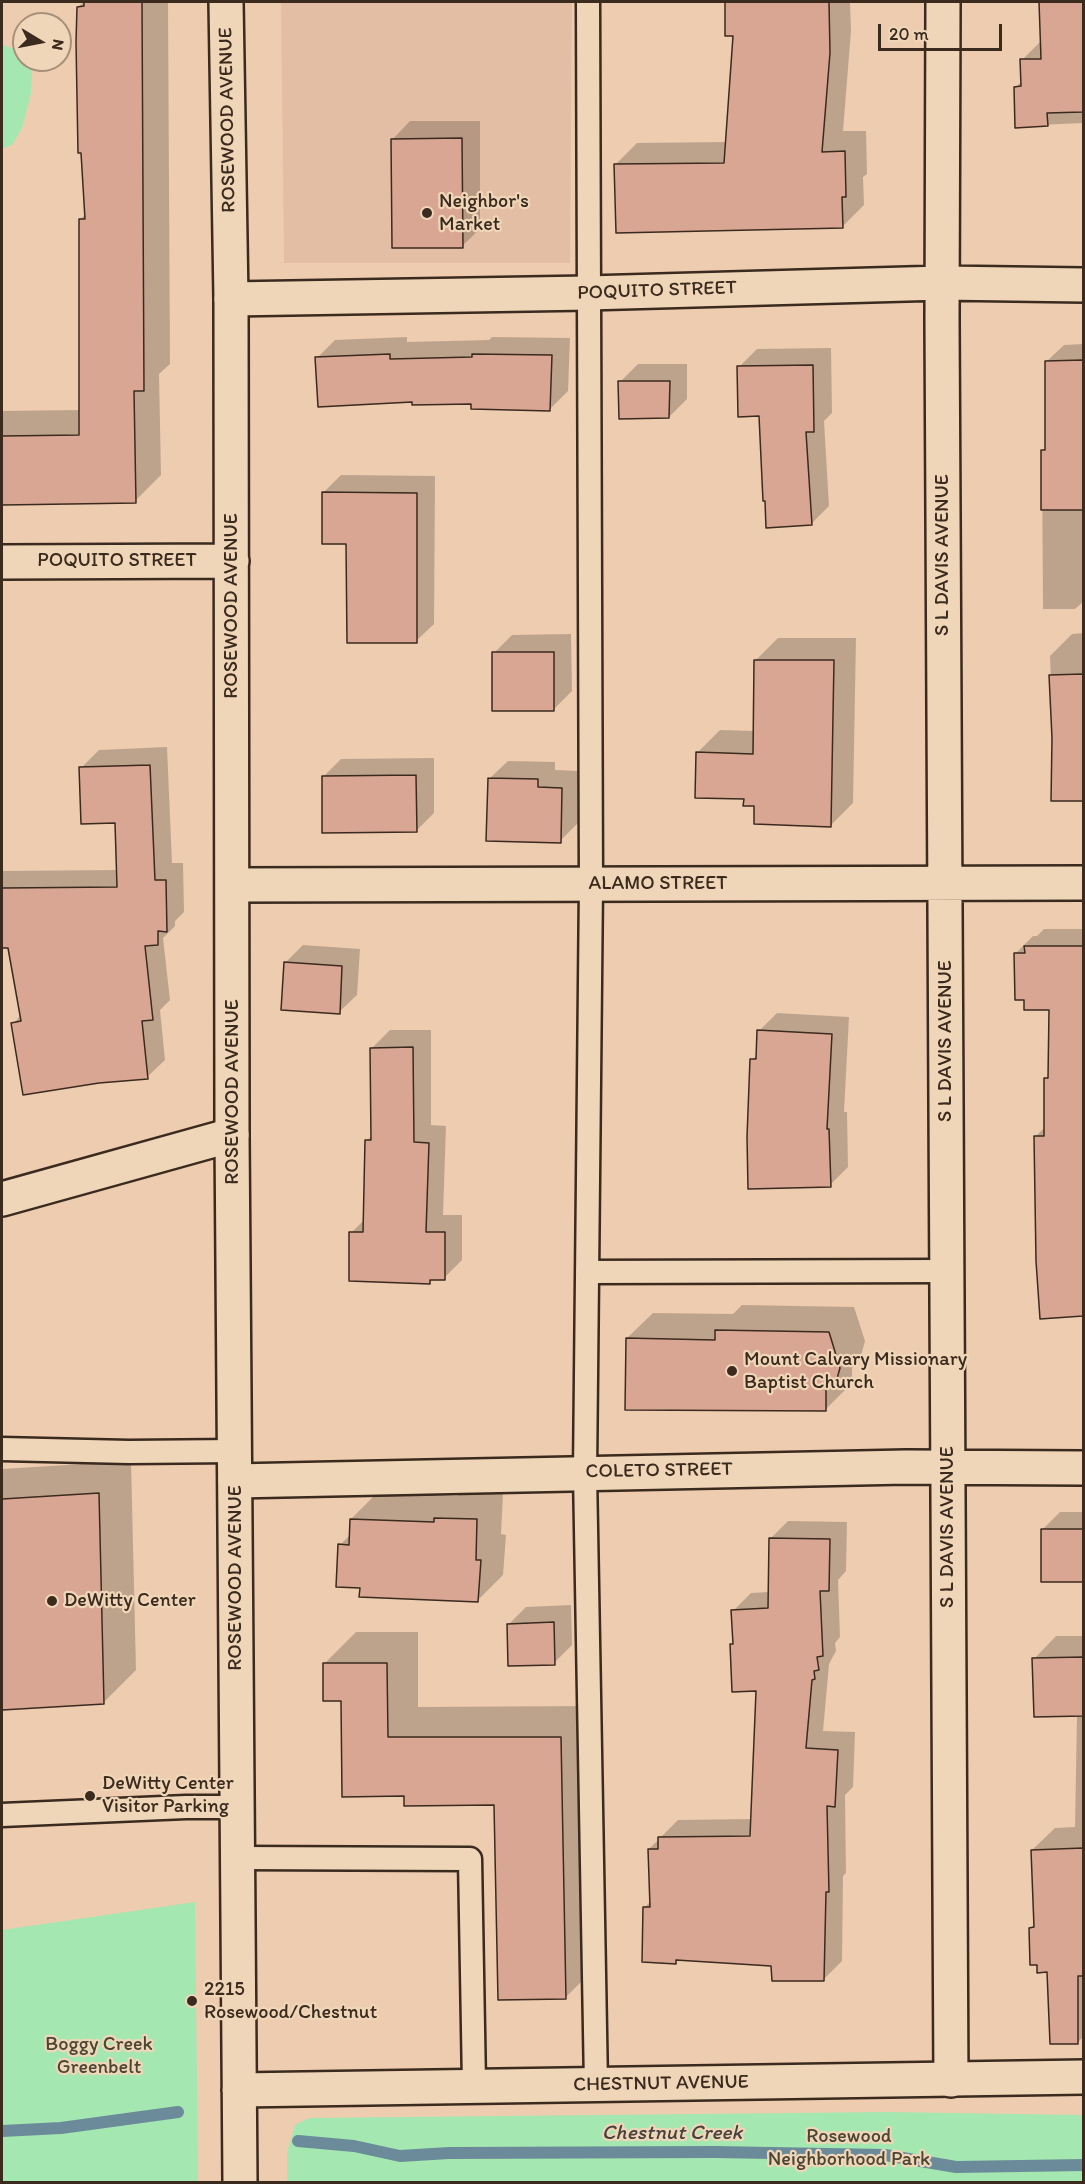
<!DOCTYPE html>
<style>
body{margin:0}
#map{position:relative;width:1085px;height:2184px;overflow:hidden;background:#eeccb0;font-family:Itim,sans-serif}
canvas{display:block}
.frame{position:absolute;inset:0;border:3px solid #3b2a1e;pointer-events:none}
.north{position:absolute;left:12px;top:12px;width:60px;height:60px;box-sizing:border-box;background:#f0d6b8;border:2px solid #a8917a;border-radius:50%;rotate:100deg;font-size:16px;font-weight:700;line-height:24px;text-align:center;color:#3b2a1e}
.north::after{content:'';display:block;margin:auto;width:21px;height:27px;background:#3b2a1e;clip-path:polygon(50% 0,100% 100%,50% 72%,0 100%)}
.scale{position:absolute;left:878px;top:24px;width:124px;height:27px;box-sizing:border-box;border:3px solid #3b2a1e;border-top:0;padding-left:8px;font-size:18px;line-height:21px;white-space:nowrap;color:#3b2a1e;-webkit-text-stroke:4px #f0d6b8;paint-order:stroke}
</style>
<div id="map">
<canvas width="1085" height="2184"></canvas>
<div class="frame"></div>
<div class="north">N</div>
<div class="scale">20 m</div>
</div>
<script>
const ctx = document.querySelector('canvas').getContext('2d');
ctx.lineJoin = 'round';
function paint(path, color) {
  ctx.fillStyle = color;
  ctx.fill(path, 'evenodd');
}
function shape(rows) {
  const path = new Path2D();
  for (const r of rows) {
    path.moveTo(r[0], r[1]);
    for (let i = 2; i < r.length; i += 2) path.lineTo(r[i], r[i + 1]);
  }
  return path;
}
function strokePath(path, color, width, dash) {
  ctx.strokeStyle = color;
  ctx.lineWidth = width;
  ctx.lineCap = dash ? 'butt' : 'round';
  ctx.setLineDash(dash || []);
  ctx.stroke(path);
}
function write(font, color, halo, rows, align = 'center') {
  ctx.font = font + ' Itim,sans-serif';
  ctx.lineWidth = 4.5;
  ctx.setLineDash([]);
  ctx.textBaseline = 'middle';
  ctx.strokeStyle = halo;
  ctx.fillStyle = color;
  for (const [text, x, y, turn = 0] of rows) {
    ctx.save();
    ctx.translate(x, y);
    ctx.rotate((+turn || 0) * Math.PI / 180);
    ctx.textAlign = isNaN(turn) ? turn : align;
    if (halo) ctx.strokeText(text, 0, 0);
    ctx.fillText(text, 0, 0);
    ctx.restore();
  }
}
const built = shape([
 [281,2,572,2,570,263,284,263]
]);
const green = shape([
 [2,45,22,51,24,60,27,60,32,72,31,93,22,128,12,145,2,149],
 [195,1902,198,2182,2,2182,2,1930],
 [887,2112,1083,2115,1083,2182,287,2182,287,2152,295,2125,309,2118]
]);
const shadow = shape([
 [84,2,168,2,170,364,159,374,161,475,135,501,2,504,2,411,81,410,80,219,86,214,78,7],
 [726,2,850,2,851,31,843,131,866,131,867,174,863,177,864,205,843,226,615,165,637,143,727,142,735,34,726,34],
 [1041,2,1084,2,1084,123,1017,126,1015,88,1022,81,1022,60,1042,40],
 [410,121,480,121,480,229,462,246,393,139],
 [407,337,407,342,489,340,492,337,570,338,568,391,550,409,473,402,413,400,317,358,335,340],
 [1084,344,1084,601,1075,609,1043,609,1042,451,1047,447,1047,361,1064,345],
 [831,348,832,413,824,421,829,506,811,524,766,499,761,415,739,367,757,349],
 [638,364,687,364,687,399,669,417,620,382],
 [341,475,435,476,434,624,416,641,348,543,323,493],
 [1084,633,1084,800,1052,799,1053,738,1050,656,1072,634],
 [571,634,572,691,554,709,494,653,512,635],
 [778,638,856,638,853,803,831,825,755,805,697,753,720,730,755,731,755,661],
 [167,747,172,863,183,863,184,912,175,921,175,926,163,938,170,1000,160,1010,165,1060,147,1077,13,1024,21,1015,9,947,2,946,2,871,118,870,116,822,81,768,99,750],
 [434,758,434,813,416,831,323,777,341,759],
 [508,761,555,762,555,770,579,771,578,823,560,841,490,778],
 [1044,929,1084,929,1084,1315,1042,1318,1036,1136,1046,1126,1046,1079,1049,1075,1050,1008,1026,999,1016,953,1033,936,1037,936],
 [303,945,360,949,357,995,339,1012,285,963],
 [777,1013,849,1017,844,1112,847,1112,848,1167,830,1185,752,1060,758,1054,759,1031],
 [390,1030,431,1030,431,1125,446,1126,443,1215,462,1215,462,1260,444,1278,433,1279,430,1282,351,1233,365,1219,367,1141,372,1135,372,1048],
 [742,1305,854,1307,865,1341,860,1359,852,1368,852,1383,826,1409,627,1338,653,1313,733,1314],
 [131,1461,136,1670,103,1703,2,1708,2,1469],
 [461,1492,503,1494,501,1534,506,1535,503,1575,477,1601,361,1587,340,1545,351,1534,351,1519,377,1493,457,1496],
 [1060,1512,1084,1512,1084,1581,1043,1581,1042,1530],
 [788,1521,847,1522,846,1571,838,1580,840,1637,835,1643,836,1651,829,1664,823,1731,855,1732,853,1787,845,1795,846,1873,843,1876,842,1961,824,1979,773,1965,679,1958,675,1962,644,1908,651,1901,649,1849,678,1820,752,1819,758,1689,732,1645,734,1642,733,1611,751,1593,769,1592,770,1539],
 [571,1605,572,1645,554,1663,508,1625,526,1607],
 [356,1632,418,1632,418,1707,592,1706,597,1966,566,1997,496,1803,405,1794,342,1700,324,1664],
 [1056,1636,1084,1636,1084,2036,1078,2042,1031,1928,1035,1924,1032,1850,1055,1828,1075,1827,1077,1715,1034,1659]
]);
const stream = shape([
 [2,2131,61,2128,178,2112],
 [298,2141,354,2146,400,2156,449,2153,715,2152,885,2155,956,2167,1084,2165]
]);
const building = shape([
 [84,2,142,2,144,391,134,391,136,503,2,505,2,436,79,435,79,219,85,219,81,153,78,153,76,42,77,7,84,6,84,2],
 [725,2,829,2,830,53,822,152,845,151,846,197,842,197,843,228,616,233,614,164,724,163,733,36,725,36,725,2],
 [1039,2,1083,2,1083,112,1047,113,1048,126,1015,128,1014,87,1021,86,1020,59,1041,59,1039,2],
 [462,138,463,248,392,248,391,139,462,138],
 [390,354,390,359,472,357,472,354,552,355,550,411,471,409,471,404,412,405,412,402,318,407,315,357,390,354],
 [1083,360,1083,510,1041,510,1041,450,1045,450,1045,361,1083,360],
 [813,365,814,432,806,432,812,525,766,528,765,501,763,501,759,416,738,417,737,366,813,365],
 [618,381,670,381,669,418,619,419,618,381],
 [322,492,417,493,417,643,347,643,346,544,322,544,322,492],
 [492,652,554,652,554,711,492,711,492,652],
 [754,660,834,660,831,827,754,824,754,806,743,806,744,799,695,798,696,752,753,754,754,660],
 [1083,674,1083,801,1051,801,1052,738,1049,675,1083,674],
 [150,765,155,880,166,880,167,932,158,931,158,945,145,946,153,1020,142,1021,148,1079,99,1083,23,1095,11,1023,21,1021,8,948,2,948,2,888,117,887,115,823,81,824,79,767,150,765],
 [416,775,417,832,322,833,322,776,416,775],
 [488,778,538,779,538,787,562,788,561,843,486,841,488,778],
 [1024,946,1083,946,1083,1316,1040,1319,1036,1261,1034,1136,1044,1136,1044,1078,1048,1078,1049,1010,1024,1010,1024,1000,1015,1000,1014,953,1025,953,1024,946],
 [284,962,342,966,340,1014,281,1010,284,962],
 [757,1030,832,1034,827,1129,829,1129,831,1187,748,1189,747,1137,750,1059,756,1059,757,1030],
 [413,1047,414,1142,429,1143,426,1232,445,1232,445,1280,430,1280,430,1284,349,1281,349,1232,363,1232,365,1140,371,1140,370,1048,413,1047],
 [715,1330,829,1332,840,1368,835,1386,826,1387,826,1411,625,1410,626,1338,715,1340,715,1330],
 [99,1493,104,1704,2,1710,2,1499,99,1493],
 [434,1518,477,1519,476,1560,481,1560,478,1602,359,1597,360,1588,336,1587,338,1544,349,1545,350,1519,434,1522,434,1518],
 [1041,1529,1083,1529,1083,1582,1041,1582,1041,1529],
 [769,1538,830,1539,829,1591,820,1591,823,1656,817,1657,819,1670,814,1671,815,1679,812,1680,806,1748,838,1750,835,1807,827,1806,829,1892,826,1892,824,1981,772,1981,771,1966,676,1960,676,1964,642,1962,643,1907,650,1907,648,1849,658,1849,658,1837,750,1836,756,1691,732,1692,730,1644,733,1644,731,1610,768,1608,769,1538],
 [554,1622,555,1665,508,1666,507,1624,554,1622],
 [1083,1657,1083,1716,1034,1717,1032,1658,1083,1657],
 [323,1663,387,1663,388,1737,561,1737,566,1999,498,2000,494,1805,404,1806,404,1796,342,1797,341,1701,323,1701,323,1663],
 [1083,1848,1083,1976,1078,1976,1078,2044,1050,2044,1047,1972,1037,1973,1037,1965,1030,1965,1029,1928,1034,1927,1031,1850,1083,1848]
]);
const lane = shape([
 [588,2,591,884,585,1473,596,2085],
 [587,1272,947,1271],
 [2,1449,129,1452,235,1451],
 [2,1815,186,1807,238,1807],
 [238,1858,470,1859,474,2085]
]);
const street = shape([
 [943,2,942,319,951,2080],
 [231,299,588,293,942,283,1084,285],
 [233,885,1084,883],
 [2,1199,232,1135],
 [235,1481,906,1467,1084,1468]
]);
const secondary = shape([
 [226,2,231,299,232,1135,240,2182],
 [2,562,232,561],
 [239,2090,1084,2077]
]);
const markers = [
 [427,213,6,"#3b2a1e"],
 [732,1371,6,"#3b2a1e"],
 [52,1601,6,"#3b2a1e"],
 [90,1796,6,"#3b2a1e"],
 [192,2001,6,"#3b2a1e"]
];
const streetNames = [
 ["ROSEWOOD AVENUE",228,120,-91],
 ["POQUITO STREET",657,291,-2],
 ["S L DAVIS AVENUE",943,555,-90],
 ["POQUITO STREET",117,561],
 ["ROSEWOOD AVENUE",232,606,-90],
 ["ALAMO STREET",658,884],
 ["S L DAVIS AVENUE",946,1041,-90],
 ["ROSEWOOD AVENUE",233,1092,-90],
 ["COLETO STREET",659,1471,-1],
 ["S L DAVIS AVENUE",948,1527,-90],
 ["ROSEWOOD AVENUE",236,1578,-90],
 ["CHESTNUT AVENUE",661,2084,-1]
];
const poiNames = [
 ["Neighbor's",439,202],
 ["Market",439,225],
 ["Mount Calvary Missionary",744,1360],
 ["Baptist Church",744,1383],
 ["DeWitty Center",64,1601],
 ["DeWitty Center",102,1784],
 ["Visitor Parking",102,1807],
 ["2215",204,1990],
 ["Rosewood/Chestnut",204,2013]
];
const parkNames = [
 ["Boggy Creek",99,2045],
 ["Greenbelt",99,2068],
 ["Rosewood",849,2137],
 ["Neighborhood Park",849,2160]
];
const waterNames = [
 ["Chestnut Creek",672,2134]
];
paint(built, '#e4bea4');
paint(green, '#a5e7b0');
paint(shadow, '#0003');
strokePath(stream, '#6c8b9a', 12);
paint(building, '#d8a692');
strokePath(building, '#3b2a1e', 1.5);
strokePath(lane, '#3b2a1e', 27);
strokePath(street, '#3b2a1e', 38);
strokePath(secondary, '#3b2a1e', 38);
strokePath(lane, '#f0d6b8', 22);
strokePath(street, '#f0d6b8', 33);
strokePath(secondary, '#f0d6b8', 33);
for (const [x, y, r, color] of markers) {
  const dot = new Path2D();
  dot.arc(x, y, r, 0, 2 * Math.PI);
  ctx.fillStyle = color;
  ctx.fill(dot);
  strokePath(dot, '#f0d6b8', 2);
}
write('20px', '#3b2a1e', '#f0d6b8', streetNames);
write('20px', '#3b2a1e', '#f0d6b8', poiNames, 'left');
write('20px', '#4b4634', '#f0d6b8', parkNames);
write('italic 21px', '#47423d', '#f0d6b8', waterNames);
</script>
